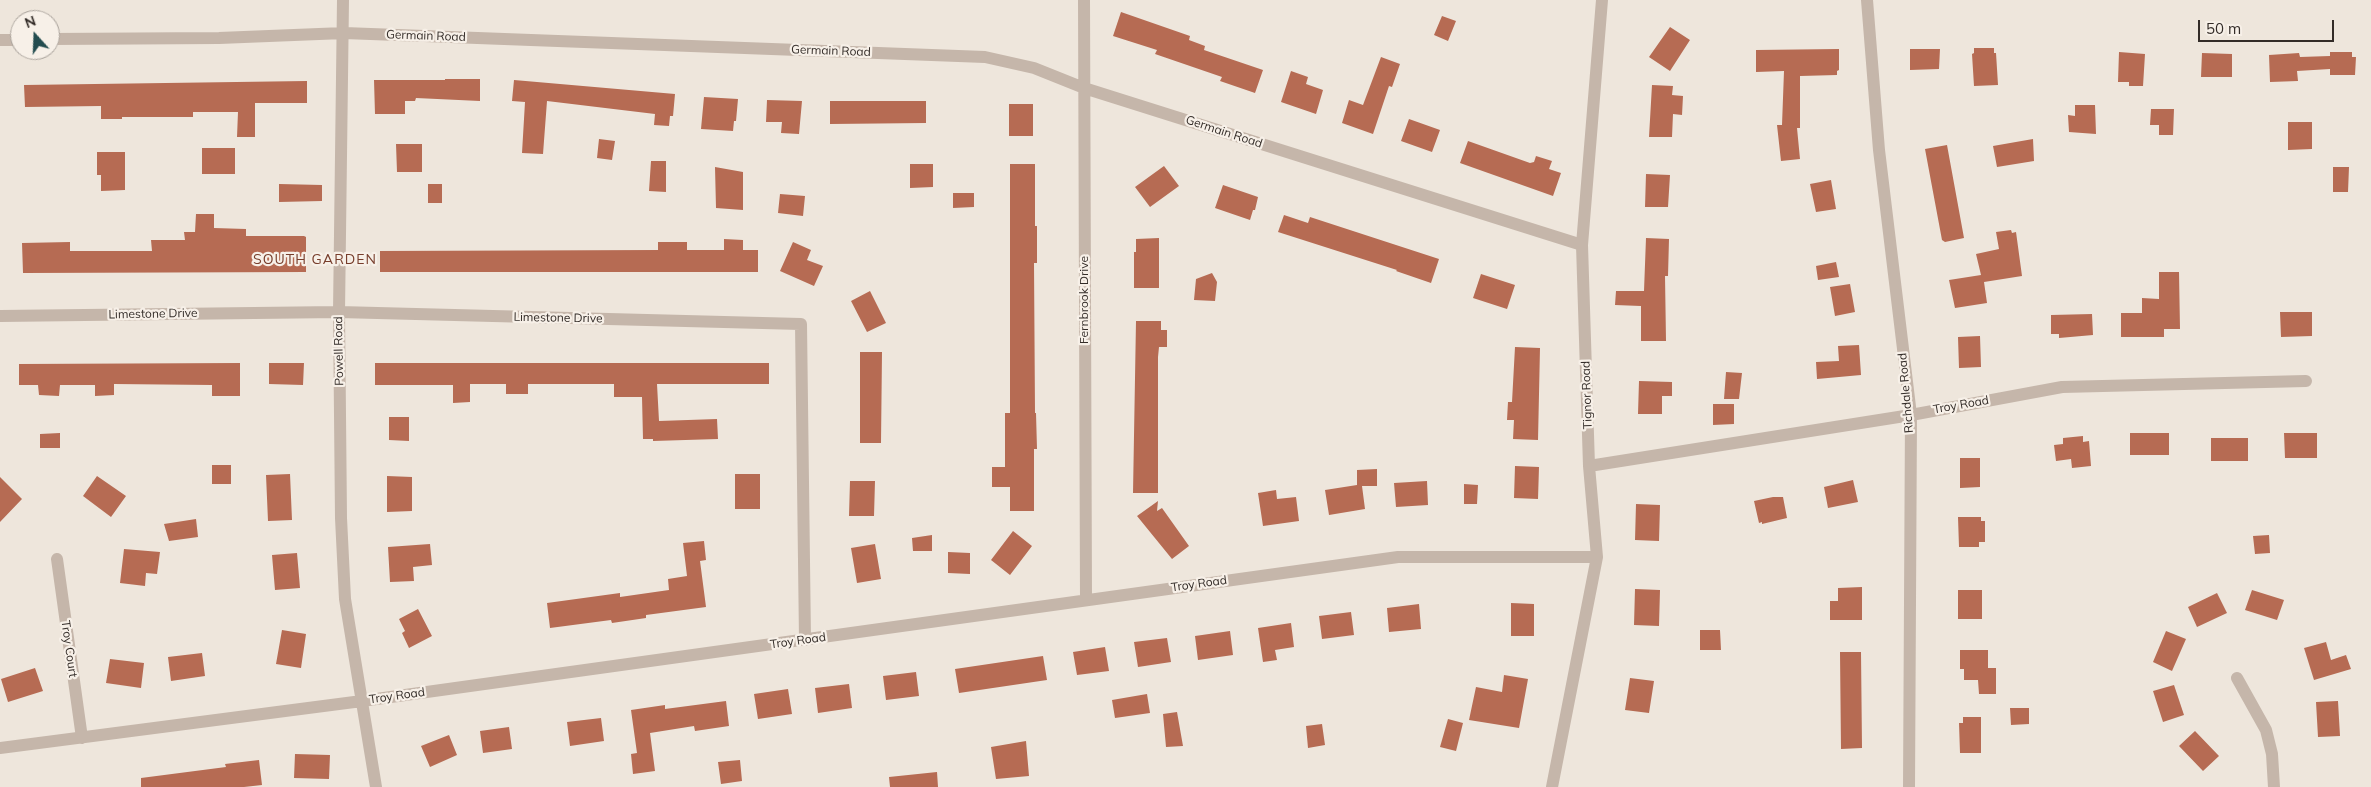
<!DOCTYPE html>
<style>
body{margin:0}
#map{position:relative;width:2371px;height:787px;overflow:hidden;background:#eee6dc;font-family:Mulish,sans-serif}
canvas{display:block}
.north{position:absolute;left:10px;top:10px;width:50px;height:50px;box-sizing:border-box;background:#f7f0e8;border:1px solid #a9a29b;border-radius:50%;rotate:340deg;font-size:14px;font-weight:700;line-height:20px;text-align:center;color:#332c28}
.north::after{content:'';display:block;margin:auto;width:18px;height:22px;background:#234c4f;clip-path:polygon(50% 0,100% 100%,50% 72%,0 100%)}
.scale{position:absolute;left:2198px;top:20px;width:136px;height:22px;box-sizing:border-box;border:2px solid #332c28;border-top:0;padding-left:6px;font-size:15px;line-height:18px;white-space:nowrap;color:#332c28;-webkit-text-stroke:4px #f7f0e8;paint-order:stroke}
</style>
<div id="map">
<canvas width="2371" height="787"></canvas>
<div class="north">N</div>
<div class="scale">50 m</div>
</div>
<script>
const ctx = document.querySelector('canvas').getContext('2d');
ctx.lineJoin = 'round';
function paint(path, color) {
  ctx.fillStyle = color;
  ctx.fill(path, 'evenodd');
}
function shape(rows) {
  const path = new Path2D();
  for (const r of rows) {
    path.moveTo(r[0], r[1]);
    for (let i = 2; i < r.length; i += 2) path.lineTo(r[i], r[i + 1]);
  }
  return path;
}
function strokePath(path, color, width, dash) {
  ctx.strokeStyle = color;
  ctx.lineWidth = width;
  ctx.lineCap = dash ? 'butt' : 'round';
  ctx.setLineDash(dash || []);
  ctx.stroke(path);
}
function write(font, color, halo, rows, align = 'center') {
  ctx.font = font + ' Mulish,sans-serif';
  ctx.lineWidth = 4.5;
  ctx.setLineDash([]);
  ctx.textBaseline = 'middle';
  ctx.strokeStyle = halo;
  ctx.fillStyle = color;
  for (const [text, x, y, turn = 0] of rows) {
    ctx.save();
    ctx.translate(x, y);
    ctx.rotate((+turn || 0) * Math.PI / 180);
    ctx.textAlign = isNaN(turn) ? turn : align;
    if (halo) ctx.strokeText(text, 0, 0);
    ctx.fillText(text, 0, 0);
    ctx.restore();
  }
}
const building = shape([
 [1121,12,1190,36,1189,40,1205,46,1204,50,1263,70,1255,93,1220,81,1222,77,1155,54,1157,50,1113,36],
 [1442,16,1456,21,1448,41,1434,35],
 [1670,27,1690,40,1670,71,1649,57],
 [1974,48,1994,48,1994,53,1996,53,1998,85,1974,86,1972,54,1974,53],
 [1839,49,1839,70,1837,71,1837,75,1800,76,1800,128,1797,128,1800,159,1781,161,1777,125,1782,125,1784,71,1756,72,1756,50],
 [1910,49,1940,49,1939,69,1910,70],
 [2119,52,2145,54,2143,86,2129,86,2129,82,2118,82],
 [2330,52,2352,52,2352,57,2356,57,2355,75,2330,75,2330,69,2297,71,2298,81,2270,82,2269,55,2299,53,2300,57,2330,56],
 [2202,53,2232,54,2232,77,2201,77],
 [1381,57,1400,64,1392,87,1389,86,1373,134,1342,123,1349,100,1363,105],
 [1291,71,1308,77,1306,84,1323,90,1316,114,1281,102],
 [445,79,480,79,480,101,416,98,415,101,405,101,405,114,375,114,374,80,445,80],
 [514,80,675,94,673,116,670,116,669,126,654,125,655,114,547,101,543,154,522,153,525,102,512,101],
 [307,81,307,103,255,103,255,137,237,137,238,112,193,112,193,117,122,117,122,119,101,119,101,106,25,107,24,85],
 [1652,85,1673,86,1672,95,1683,96,1682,115,1673,114,1672,137,1649,137],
 [704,97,738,99,736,121,734,121,733,131,701,129],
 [767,100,802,101,799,134,781,133,782,122,766,122],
 [830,101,926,101,926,123,830,124],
 [1009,104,1033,104,1033,136,1009,136],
 [2075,105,2095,105,2096,134,2069,132,2068,115,2075,116],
 [2151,109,2174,109,2173,135,2159,135,2159,125,2150,125],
 [1409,119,1440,130,1432,152,1401,141],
 [2288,122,2312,122,2312,149,2288,150],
 [599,139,615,141,612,160,597,158],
 [2033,139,2034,161,1997,167,1993,146],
 [1468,141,1530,163,1534,162,1536,156,1552,161,1549,169,1561,173,1553,196,1460,163],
 [396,144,422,144,422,172,397,172],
 [1947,145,1964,238,1945,242,1942,240,1925,149],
 [202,148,235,148,235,174,202,174],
 [97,152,125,152,125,190,101,191,101,175,97,175],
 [651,161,666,161,666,192,649,191],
 [910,164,933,164,933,187,910,188],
 [1010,164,1035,164,1035,226,1037,226,1037,263,1034,263,1035,413,1036,413,1037,449,1034,449,1034,511,1010,511,1010,487,992,487,992,467,1005,467,1005,413,1010,413],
 [1164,166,1179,186,1150,207,1135,187],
 [715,167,743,172,743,210,716,208],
 [2333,167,2349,167,2348,192,2333,192],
 [1646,174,1670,175,1668,207,1645,207],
 [1831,180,1836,209,1816,212,1810,184],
 [279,184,322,185,322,201,279,202],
 [428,184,442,184,442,203,428,203],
 [1223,185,1258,197,1255,210,1253,210,1250,220,1215,208],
 [953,193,974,193,974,207,953,208],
 [780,194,805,196,803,216,778,213],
 [196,214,214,214,214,228,246,229,246,236,304,236,306,237,306,272,23,273,22,243,70,242,70,251,152,251,151,240,185,240,184,232,195,232],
 [1284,215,1308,223,1310,217,1439,259,1431,283,1396,271,1397,270,1278,232],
 [2011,230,2012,233,2016,232,2022,276,1984,282,1987,303,1955,308,1949,280,1981,275,1976,254,1999,249,1996,232],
 [1159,238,1159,288,1134,288,1134,252,1136,252,1136,239],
 [1646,238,1669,239,1668,276,1665,276,1666,341,1641,341,1641,306,1615,305,1616,291,1644,291],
 [724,239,743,240,743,250,758,250,758,272,380,272,380,251,658,250,658,242,687,242,687,250,724,250],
 [793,242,811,250,807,260,823,266,814,286,780,271],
 [1836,262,1839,277,1818,280,1816,266],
 [2159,272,2179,272,2180,329,2164,329,2164,337,2121,337,2121,313,2142,313,2142,298,2159,299],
 [1212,273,1217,282,1215,301,1194,300,1196,279],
 [1481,274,1515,285,1507,309,1473,298],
 [1850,284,1855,312,1835,316,1830,287],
 [870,291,886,323,867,332,851,301],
 [2280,312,2312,312,2312,336,2281,337],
 [2092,314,2093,335,2059,338,2059,334,2051,334,2051,315],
 [1136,321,1161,321,1161,330,1167,330,1167,347,1159,347,1158,357,1158,493,1133,493],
 [1980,336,1981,367,1959,368,1958,337],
 [1859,345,1861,375,1817,379,1816,362,1839,361,1838,346],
 [1515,347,1540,348,1538,440,1513,439,1514,420,1507,420,1508,402,1512,402],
 [860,352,882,352,881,443,860,443],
 [240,363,240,396,212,396,212,385,114,384,114,395,95,396,95,385,60,385,59,396,39,395,38,385,19,385,19,364],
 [269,363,304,363,303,385,269,384],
 [375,363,769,363,769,384,657,384,659,421,717,419,718,439,653,441,653,439,643,439,642,397,614,397,614,384,528,384,528,394,506,394,506,384,470,384,470,402,453,403,453,385,375,385],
 [1726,372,1742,373,1739,399,1724,399],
 [1639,381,1672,382,1672,396,1662,396,1662,414,1638,414],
 [1713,404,1734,404,1734,424,1713,425],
 [389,417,409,417,409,441,389,440],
 [60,433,60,448,40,448,40,434],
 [2130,433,2169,433,2169,455,2130,455],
 [2284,433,2317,433,2317,458,2285,458],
 [2083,436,2083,442,2089,441,2091,466,2072,468,2071,459,2056,461,2054,445,2063,444,2063,438],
 [2211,438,2248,438,2248,461,2211,461],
 [1960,458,1980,458,1980,487,1960,488],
 [212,465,231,465,231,484,212,484],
 [1515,466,1539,467,1538,499,1514,498],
 [1377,469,1377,486,1362,486,1365,509,1329,515,1325,490,1357,485,1357,470],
 [290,474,292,520,268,521,266,475],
 [735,474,760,474,760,509,735,509],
 [97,476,126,496,111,517,83,496],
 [387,476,412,477,412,511,387,512],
 [0,477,22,499,0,522],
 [1853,480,1858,502,1828,508,1824,487],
 [850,481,875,481,874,516,849,516],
 [1427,481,1428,505,1396,507,1394,483],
 [1464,484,1478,485,1477,504,1464,504],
 [1276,490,1277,499,1296,497,1299,521,1263,526,1258,493],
 [1773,497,1783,497,1787,518,1762,524,1762,522,1759,523,1754,501],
 [1158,501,1157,511,1162,508,1189,546,1172,559,1137,516],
 [1636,504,1660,505,1659,541,1635,540],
 [1958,517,1981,517,1981,521,1985,521,1985,542,1979,542,1979,547,1959,547],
 [196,519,198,537,169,541,164,524],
 [1013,531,1032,546,1010,575,991,560],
 [932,535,932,551,913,551,912,538],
 [2269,535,2270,553,2255,554,2253,536],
 [704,541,706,560,700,561,706,607,646,615,646,618,612,623,611,620,550,628,547,603,620,593,620,597,669,590,668,579,687,576,683,543],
 [430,544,432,565,413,567,414,581,390,582,388,547],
 [875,544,881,579,857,583,851,548],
 [124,549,160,552,157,574,146,573,145,586,120,583],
 [948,552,970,553,970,574,948,573],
 [297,553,300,588,275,590,272,555],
 [1862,587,1862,620,1830,620,1830,601,1838,601,1838,588],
 [1635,589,1660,590,1659,626,1634,625],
 [1958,590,1982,590,1982,619,1958,619],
 [2252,590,2284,600,2277,620,2245,610],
 [2217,593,2227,613,2197,627,2188,607],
 [1511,603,1534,604,1534,636,1511,636],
 [1419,604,1421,629,1389,632,1387,608],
 [418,609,432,636,409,648,402,633,405,631,399,619],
 [1351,612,1354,635,1322,639,1319,616],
 [1291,623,1294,647,1275,650,1277,660,1263,662,1258,628],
 [282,630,306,634,301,668,276,664],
 [1700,630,1720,630,1721,650,1700,650],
 [1230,631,1233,655,1198,660,1195,636],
 [2166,631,2186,639,2172,671,2153,662],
 [1167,638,1171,662,1138,667,1134,642],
 [2326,642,2331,660,2346,655,2351,669,2314,680,2304,648],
 [1105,647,1109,671,1077,675,1073,652],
 [1960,650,1988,650,1988,668,1996,668,1996,694,1979,694,1978,680,1964,680,1964,669,1960,669],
 [1840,652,1861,652,1862,748,1841,749],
 [202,653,205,676,171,681,168,657],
 [1043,656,1047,680,959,693,955,669],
 [110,659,144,663,141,688,106,683],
 [35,668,43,691,8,702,1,679],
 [916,672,919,696,886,700,883,676],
 [1504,675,1528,679,1519,728,1469,720,1476,687,1502,692],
 [1630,678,1654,681,1649,713,1625,710],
 [849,684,852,708,818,713,815,688],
 [2174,685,2184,715,2163,722,2153,691],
 [788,689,792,714,758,719,754,694],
 [1147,694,1150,713,1115,718,1112,700],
 [726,701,729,726,695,731,694,726,650,733,655,771,633,774,631,754,637,753,631,710,665,705,665,709],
 [2338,701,2340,736,2318,737,2316,702],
 [2010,708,2029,708,2029,724,2011,725],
 [1177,712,1183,746,1166,747,1163,714],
 [1963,717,1981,717,1981,753,1960,753,1959,723,1963,723],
 [601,718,604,741,570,746,567,722],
 [1448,719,1463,723,1456,751,1440,747],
 [1322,724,1325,745,1308,748,1306,726],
 [509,727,512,749,483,753,480,731],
 [2195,731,2219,756,2203,771,2179,746],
 [449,735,457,755,430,767,421,746],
 [1026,741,1029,776,996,779,991,747],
 [295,754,330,755,329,779,294,778],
 [259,760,262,785,244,787,141,787,141,778,226,767,225,764],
 [740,760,742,781,721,784,718,762],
 [937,772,938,787,890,787,889,777]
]);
const minor = shape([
 [343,0,339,312,341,518,345,599,376,787],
 [1084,0,1086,600],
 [1867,0,1879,150,1911,415,1909,787],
 [50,39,219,38,344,33,985,57,1034,68,1084,88,1582,245],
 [0,40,20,40],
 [0,316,339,312,801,324,805,640],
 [1589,466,1911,415,2062,387,2306,381],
 [57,559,82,738],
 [2237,678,2266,730,2272,754,2274,787],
 [0,748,362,701,1398,557,1597,557],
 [1552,787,1597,557,1589,466,1582,245,1602,0]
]);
const streetNames = [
 ["Germain Road",426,36,2],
 ["Germain Road",831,51,2],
 ["Germain Road",1224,132,18],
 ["Fernbrook Drive",1084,300,-90],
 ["Limestone Drive",153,314,-1],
 ["Limestone Drive",558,318,1],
 ["Powell Road",339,351,-91],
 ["Richdale Road",1906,393,-95],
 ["Tignor Road",1587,395,-92],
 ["Troy Road",1961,405,-10],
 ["Troy Road",1199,584,-8],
 ["Troy Road",798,641,-8],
 ["Troy Court",69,649,82],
 ["Troy Road",397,696,-8]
];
const neighbourhoodNames = [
 ["SOUTH GARDEN",315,260]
];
paint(building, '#b66b53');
strokePath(minor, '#c5b6aa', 12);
write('12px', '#332c28', '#f7f0e8', streetNames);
ctx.letterSpacing = '1px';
write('14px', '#773e2c', '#f7f0e8', neighbourhoodNames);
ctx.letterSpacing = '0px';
</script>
